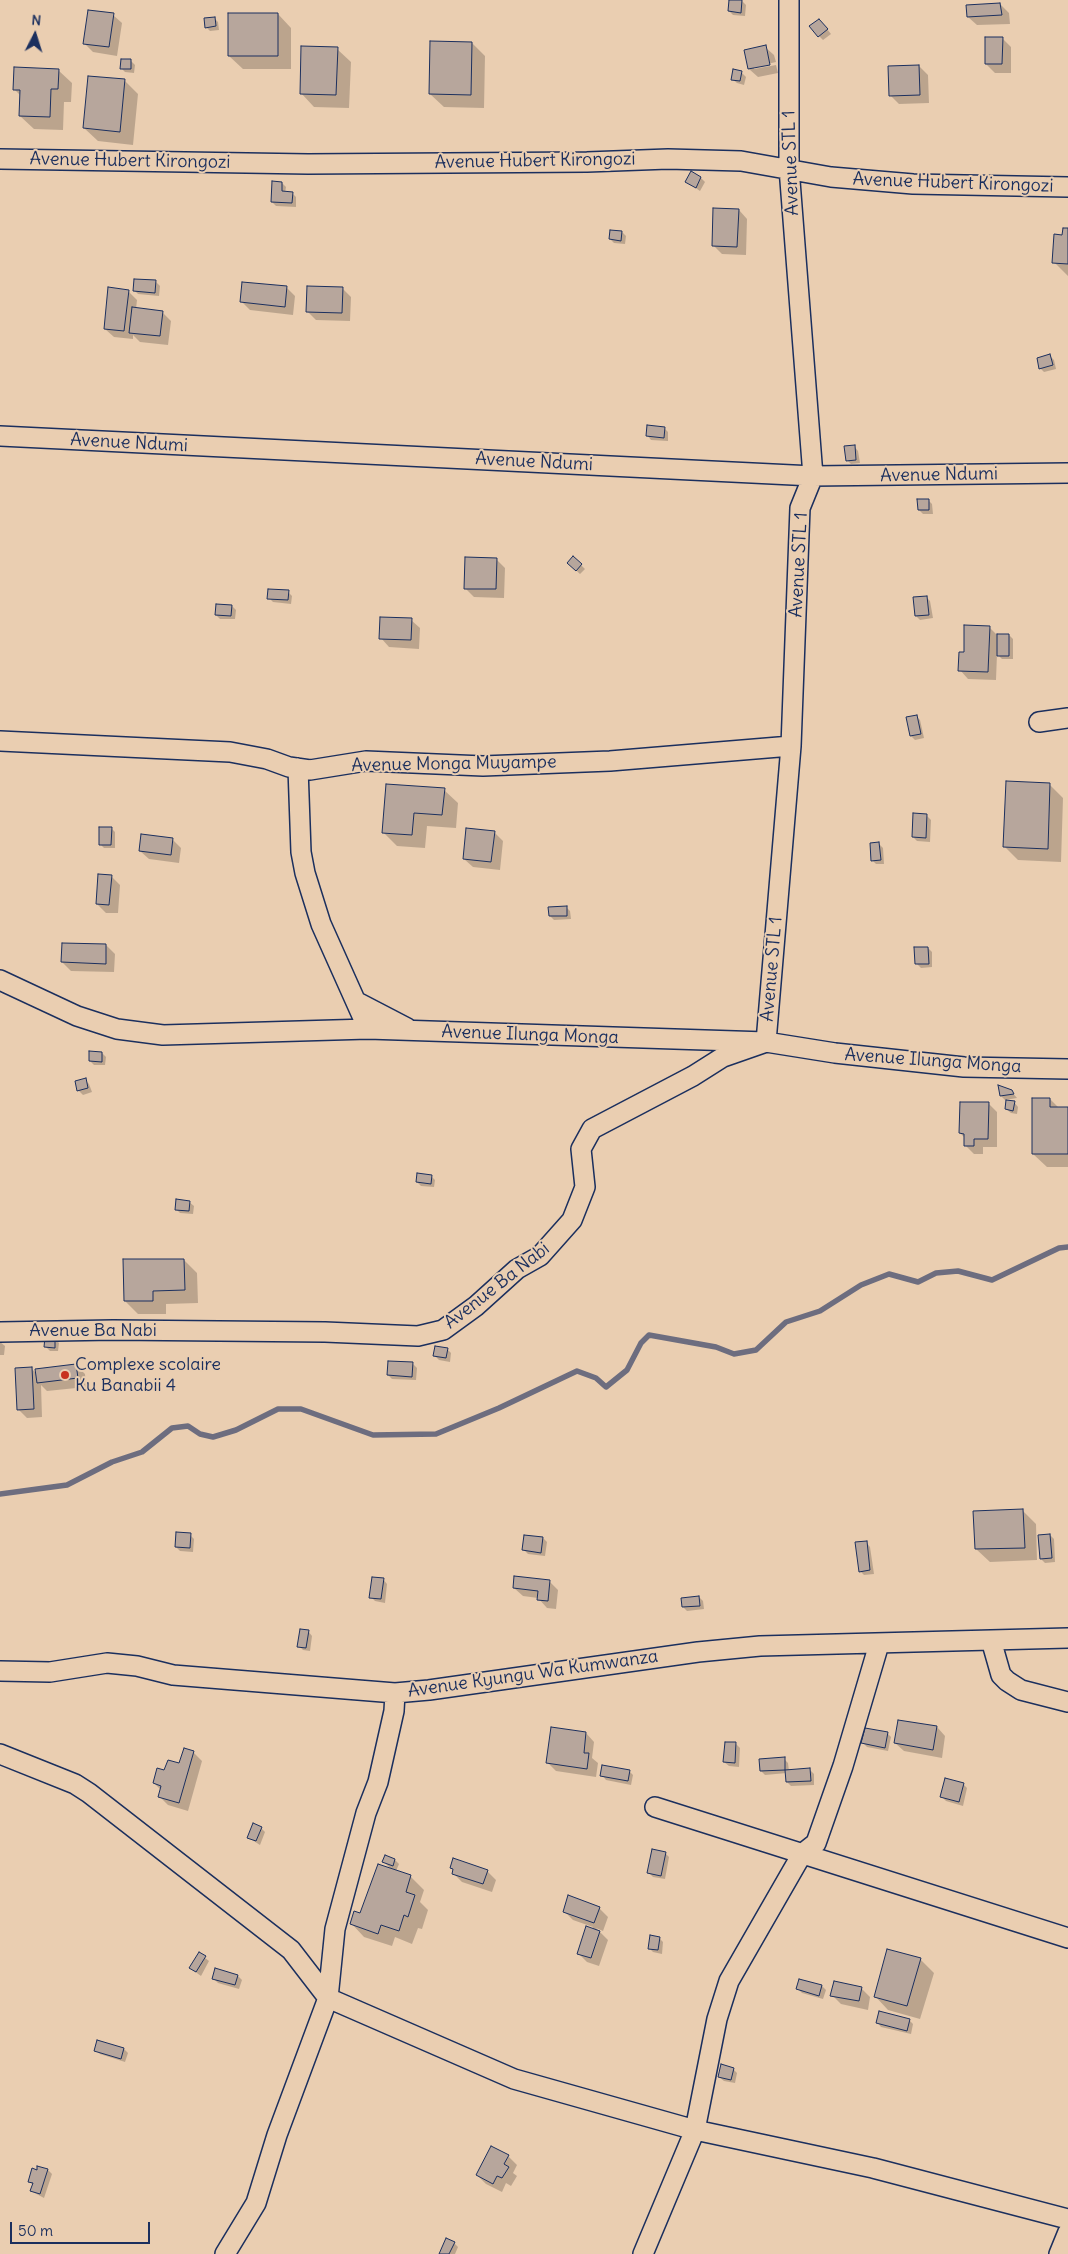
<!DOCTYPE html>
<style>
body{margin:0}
#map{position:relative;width:1068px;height:2254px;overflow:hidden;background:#eaceb1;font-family:Delius,sans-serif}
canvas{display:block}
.north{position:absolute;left:10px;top:10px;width:50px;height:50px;-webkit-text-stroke:4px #eaceb1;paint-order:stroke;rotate:5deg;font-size:14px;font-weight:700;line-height:20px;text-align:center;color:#1b2f5e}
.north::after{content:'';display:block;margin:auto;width:18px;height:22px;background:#1b2f5e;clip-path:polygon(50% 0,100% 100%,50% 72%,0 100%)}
.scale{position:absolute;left:10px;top:2222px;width:140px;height:22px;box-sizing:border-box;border:2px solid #1b2f5e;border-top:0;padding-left:6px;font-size:15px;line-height:18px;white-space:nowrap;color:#1b2f5e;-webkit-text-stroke:4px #eaceb1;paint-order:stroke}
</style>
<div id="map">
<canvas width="1068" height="2254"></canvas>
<div class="north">N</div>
<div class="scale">50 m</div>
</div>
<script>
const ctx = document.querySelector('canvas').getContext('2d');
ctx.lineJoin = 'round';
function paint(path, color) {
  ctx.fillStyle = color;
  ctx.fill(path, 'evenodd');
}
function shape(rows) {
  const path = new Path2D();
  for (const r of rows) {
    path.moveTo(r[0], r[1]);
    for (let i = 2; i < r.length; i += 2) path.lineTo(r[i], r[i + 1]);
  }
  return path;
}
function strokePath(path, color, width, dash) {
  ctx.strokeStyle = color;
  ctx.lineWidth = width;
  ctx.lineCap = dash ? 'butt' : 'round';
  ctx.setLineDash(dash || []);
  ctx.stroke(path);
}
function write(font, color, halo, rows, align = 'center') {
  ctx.font = font + ' Delius,sans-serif';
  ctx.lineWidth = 4;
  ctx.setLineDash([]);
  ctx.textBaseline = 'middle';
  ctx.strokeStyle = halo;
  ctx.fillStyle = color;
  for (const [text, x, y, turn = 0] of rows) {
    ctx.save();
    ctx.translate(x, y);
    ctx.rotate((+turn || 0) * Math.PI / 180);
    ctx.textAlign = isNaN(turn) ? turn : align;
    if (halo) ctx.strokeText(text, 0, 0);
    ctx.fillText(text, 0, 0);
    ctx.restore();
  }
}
const shadow = shape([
 [742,1,746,5,745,16,733,15,729,11],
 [1000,4,1009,13,1010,24,977,25,968,17],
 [278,14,291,28,291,69,243,69,229,56],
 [113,15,122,23,117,56,93,52,84,43],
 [214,18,218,22,219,30,210,31,206,27],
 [823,24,831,34,823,40,819,36],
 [1002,38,1011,47,1011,73,995,73,986,64],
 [472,43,485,56,484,108,444,107,430,94],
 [765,47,774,55,776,62,754,67,754,69,776,65,778,73,758,77,749,69],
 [337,49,351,62,349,108,314,107,301,93],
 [131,61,135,65,134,73,125,72,121,68],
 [919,66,928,75,929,103,899,104,890,95],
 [58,70,72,83,71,102,64,102,63,130,34,129,20,116,21,96,14,89],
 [742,73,746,77,744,85,737,83,732,79],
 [125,81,138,94,133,145,98,141,84,128],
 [701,178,705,182,700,191,687,182],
 [282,183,286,187,285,193,292,193,296,197,296,207,276,206,272,202],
 [739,210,747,219,746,255,722,254,713,245],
 [1068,229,1068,276,1054,262],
 [622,232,626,236,625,244,614,243,610,239],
 [156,282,160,286,159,296,138,294,134,290],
 [286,287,295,296,293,315,250,310,241,301],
 [342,288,351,297,350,321,316,320,307,311],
 [128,291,137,300,136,309,162,312,171,321,168,345,140,342,133,335,133,339,114,337,105,329],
 [1050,356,1054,360,1056,369,1044,372,1040,368],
 [664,428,668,432,668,441,651,440,647,435],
 [854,446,858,451,860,463,851,464,847,460],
 [928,500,932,504,933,514,923,514,919,510],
 [574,558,585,569,580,574,568,563],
 [496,559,505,568,504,598,474,597,465,588],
 [288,592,292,596,291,604,273,602,269,598],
 [926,597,930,601,933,618,920,620,916,616],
 [232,606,236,610,235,619,220,619,216,615],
 [411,620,420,628,419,649,389,647,381,638],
 [989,627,997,635,1009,635,1013,639,1013,659,1002,659,997,654,996,680,968,679,960,670,965,653],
 [916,716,920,720,924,738,915,740,911,736],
 [1049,784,1063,798,1061,862,1018,860,1005,847],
 [444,790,458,803,456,828,427,826,425,848,397,846,383,832],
 [927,816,931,820,930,842,917,841,913,837],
 [111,828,115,832,115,848,104,848,100,844],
 [494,832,503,841,500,870,473,867,464,859],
 [172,839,181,848,179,863,149,859,140,851],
 [879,844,883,848,884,864,876,864,872,860],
 [111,876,120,885,118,913,106,913,97,904],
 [566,907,570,911,571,919,554,920,550,916],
 [106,945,115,954,114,972,71,971,62,962],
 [928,948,932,952,932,967,921,968,917,964],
 [102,1053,106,1057,105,1065,94,1065,90,1061],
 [85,1080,89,1084,92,1092,83,1095,79,1091],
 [1011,1091,1017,1098,1005,1100,1001,1096],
 [1050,1099,1059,1108,1068,1108,1068,1167,1047,1167,1033,1154],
 [1014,1102,1018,1107,1017,1114,1011,1113,1006,1109],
 [988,1103,997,1112,997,1147,983,1147,983,1154,974,1154,965,1145,965,1138,960,1133],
 [431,1176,435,1180,434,1187,421,1186,417,1182],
 [189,1202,194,1206,193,1214,180,1213,176,1209],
 [184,1260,197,1273,198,1303,166,1304,166,1314,138,1314,125,1301],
 [55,1339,59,1343,58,1351,50,1351,46,1347],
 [0,1342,5,1346,4,1355,0,1355],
 [447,1349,451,1353,450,1362,439,1360,435,1356],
 [413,1364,417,1368,416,1380,392,1379,388,1375],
 [76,1365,85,1374,86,1387,47,1391,41,1385,42,1417,27,1418,18,1409,32,1369,37,1374],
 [1022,1510,1036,1524,1037,1560,990,1562,976,1549],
 [190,1535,194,1539,193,1552,180,1551,176,1547],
 [1050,1535,1054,1539,1055,1562,1045,1563,1041,1559],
 [543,1538,547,1542,545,1556,528,1554,524,1550],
 [866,1542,870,1547,874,1574,864,1575,860,1571],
 [383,1579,387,1584,385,1603,375,1601,371,1597],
 [549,1581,558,1590,556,1609,547,1608,538,1598,523,1596,514,1588],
 [699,1597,703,1601,704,1609,687,1611,683,1607],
 [308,1631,312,1636,310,1651,303,1650,299,1646],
 [937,1727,945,1736,942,1758,904,1751,895,1743],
 [586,1733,594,1742,592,1758,598,1763,596,1777,556,1771,547,1762],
 [887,1733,891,1737,888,1751,867,1747,863,1743],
 [736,1744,740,1748,739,1767,729,1766,724,1762],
 [193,1752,202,1761,188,1811,168,1805,159,1796,161,1790,154,1783,165,1772,180,1765],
 [784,1759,788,1763,789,1771,810,1770,814,1774,814,1785,791,1786,787,1782,787,1773,765,1775,761,1771],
 [629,1771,633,1775,631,1785,606,1780,602,1775],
 [963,1784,967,1788,963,1806,946,1801,942,1797],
 [261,1828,265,1832,260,1845,249,1838],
 [665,1853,669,1857,665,1879,653,1877,649,1873],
 [395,1860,399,1864,396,1871,411,1877,424,1890,420,1902,428,1910,422,1929,418,1928,412,1944,395,1937,392,1946,364,1937,351,1923,361,1915,392,1870,384,1862],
 [451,1867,487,1871,496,1880,492,1892,462,1882,453,1873,454,1870],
 [599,1908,608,1917,603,1931,596,1928,608,1940,599,1966,587,1962,578,1953,593,1927,573,1920,564,1911],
 [659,1938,663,1942,662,1954,653,1952,649,1948],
 [200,1954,209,1961,201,1976,190,1968],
 [920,1959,934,1973,920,2019,888,2010,875,1996],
 [238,1976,242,1980,239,1989,218,1983,214,1979],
 [800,1980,822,1986,826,1990,823,1999,802,1993,798,1989],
 [861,1988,870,1997,868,2010,841,2004,832,1995],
 [909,2020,913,2024,911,2034,881,2027,877,2022],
 [98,2041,124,2049,128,2053,125,2062,100,2054,96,2050],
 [733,2069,737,2073,735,2083,724,2081,719,2077],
 [491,2148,508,2156,517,2165,513,2173,517,2176,511,2186,506,2183,502,2192,486,2184,477,2175],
 [38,2168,48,2170,52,2174,44,2198,31,2191,33,2185,29,2181],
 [454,2243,458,2247,455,2254,440,2254]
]);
const stream = shape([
 [0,1494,67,1485,112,1462,142,1452,172,1428,188,1426,200,1434,213,1437,236,1430,278,1409,301,1409,373,1435,436,1434,499,1408,577,1371,596,1378,606,1387,627,1370,641,1343,649,1335,716,1347,734,1354,756,1350,786,1322,820,1311,861,1285,889,1274,918,1282,936,1273,958,1271,992,1280,1059,1248,1068,1247]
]);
const building = shape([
 [729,0,742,0,741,13,728,11,729,0],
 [1000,3,1002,15,967,17,966,5,1000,3],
 [88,10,114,13,109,47,83,44,88,10],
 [228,13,278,13,278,56,228,56,228,13],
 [215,17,216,26,205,28,204,18,215,17],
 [819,19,828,29,818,37,809,26,819,19],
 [985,37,1003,37,1002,64,985,64,985,37],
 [430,41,472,42,471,95,429,94,430,41],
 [766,45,770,65,748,69,744,50,766,45],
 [301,46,338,47,336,95,300,94,301,46],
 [121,59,131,59,131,69,120,69,121,59],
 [919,65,920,95,889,96,888,66,919,65],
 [14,67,59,69,58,89,51,89,50,117,19,116,20,90,13,90,14,67],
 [733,69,742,71,740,81,731,80,733,69],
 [88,76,125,79,120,132,83,128,88,76],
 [691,171,701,177,696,188,685,182,691,171],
 [272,181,282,182,282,191,293,192,292,203,271,202,272,181],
 [713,208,739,209,737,247,712,246,713,208],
 [1063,228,1068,228,1068,264,1052,263,1054,234,1062,235,1063,228],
 [610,230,622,231,621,241,609,239,610,230],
 [134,279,156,280,155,293,133,291,134,279],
 [242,282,287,286,285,307,240,302,242,282],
 [307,286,343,287,342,313,306,312,307,286],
 [108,287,129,290,124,331,104,329,108,287],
 [132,307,163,311,160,336,129,333,132,307],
 [1050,354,1053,365,1039,369,1037,358,1050,354],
 [647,425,665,427,664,438,646,436,647,425],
 [855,445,856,460,846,461,844,446,855,445],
 [917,499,929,499,929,510,918,510,917,499],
 [573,556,582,564,576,571,567,563,573,556],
 [465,557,497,558,496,589,464,589,465,557],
 [268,589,289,590,288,600,267,599,268,589],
 [927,596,929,615,915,616,913,597,927,596],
 [216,604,232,605,231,616,215,615,216,604],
 [380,617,412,618,411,640,379,639,380,617],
 [964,625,990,626,988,672,958,671,959,652,964,652,964,625],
 [997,634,1009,634,1009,656,997,656,997,634],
 [917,715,921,734,910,736,906,717,917,715],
 [1006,781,1050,783,1048,849,1003,847,1006,781],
 [386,784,445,788,442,815,414,813,412,835,382,833,386,784],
 [913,813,927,814,926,838,912,837,913,813],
 [99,827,112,827,111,845,99,845,99,827],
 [466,828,495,831,491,862,463,859,466,828],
 [141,834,173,838,171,855,139,851,141,834],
 [879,842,881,860,871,861,870,843,879,842],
 [98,874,112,875,109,905,96,904,98,874],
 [567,906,567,916,549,916,548,907,567,906],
 [62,943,106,944,106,964,61,962,62,943],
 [914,947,928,947,929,964,915,964,914,947],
 [89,1051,102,1052,102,1062,89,1061,89,1051],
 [86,1078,88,1088,77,1091,75,1081,86,1078],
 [998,1085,1012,1090,1014,1094,1000,1096,998,1085],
 [1032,1098,1050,1098,1050,1107,1068,1107,1068,1154,1032,1154,1032,1098],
 [1006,1100,1015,1101,1013,1111,1005,1109,1006,1100],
 [960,1102,989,1102,988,1139,974,1139,974,1146,964,1146,964,1134,959,1133,960,1102],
 [417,1173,432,1175,431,1184,416,1182,417,1173],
 [176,1199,190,1201,189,1211,175,1210,176,1199],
 [123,1259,184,1259,185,1290,153,1291,153,1301,124,1301,123,1259],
 [45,1337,55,1338,55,1348,44,1347,45,1337],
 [435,1346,448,1348,446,1358,433,1356,435,1346],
 [388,1361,413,1362,412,1377,387,1375,388,1361],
 [76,1364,78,1378,37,1383,35,1369,76,1364],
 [32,1367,34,1409,17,1410,15,1368,32,1367],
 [1023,1509,1025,1548,975,1549,973,1511,1023,1509],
 [176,1532,191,1533,190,1548,175,1547,176,1532],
 [1050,1534,1052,1558,1040,1559,1038,1535,1050,1534],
 [524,1535,543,1537,541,1553,522,1550,524,1535],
 [867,1541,870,1570,859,1572,855,1542,867,1541],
 [514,1576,550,1580,548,1601,537,1600,538,1591,513,1588,514,1576],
 [372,1577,384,1578,381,1599,369,1598,372,1577],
 [699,1596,700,1606,682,1607,681,1598,699,1596],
 [300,1629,309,1630,306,1648,297,1647,300,1629],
 [898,1720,937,1726,933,1750,894,1743,898,1720],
 [551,1727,586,1732,584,1753,589,1753,587,1769,546,1763,551,1727],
 [865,1728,888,1732,885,1748,861,1743,865,1728],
 [725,1742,736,1742,735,1763,723,1762,725,1742],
 [184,1748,194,1751,179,1803,158,1797,161,1786,153,1783,157,1768,164,1770,168,1760,179,1763,184,1748],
 [785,1757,785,1770,760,1771,759,1759,785,1757],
 [602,1765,630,1770,628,1781,600,1776,602,1765],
 [810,1768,811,1781,786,1782,785,1770,810,1768],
 [945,1778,964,1783,959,1802,940,1797,945,1778],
 [253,1823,262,1827,256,1841,247,1838,253,1823],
 [652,1849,666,1852,661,1876,647,1873,652,1849],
 [385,1855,395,1859,393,1866,382,1862,385,1855],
 [453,1858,488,1870,483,1884,452,1874,453,1869,450,1868,453,1858],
 [378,1864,411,1875,406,1892,415,1895,408,1917,404,1915,399,1931,381,1925,378,1934,350,1924,354,1911,360,1913,378,1864],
 [568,1895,600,1907,594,1923,563,1912,568,1895],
 [586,1926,600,1931,591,1958,577,1954,586,1926],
 [650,1935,660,1937,658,1950,648,1949,650,1935],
 [887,1949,921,1958,907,2006,874,1997,887,1949],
 [199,1952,206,1956,196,1972,189,1968,199,1952],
 [215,1968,238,1975,235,1985,212,1979,215,1968],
 [799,1979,822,1985,819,1996,796,1989,799,1979],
 [834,1981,862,1987,859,2001,830,1996,834,1981],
 [879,2011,910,2019,907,2031,876,2023,879,2011],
 [97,2040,124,2048,121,2059,94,2051,97,2040],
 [721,2064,734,2068,731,2080,718,2077,721,2064],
 [491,2146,509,2155,504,2164,509,2167,502,2178,497,2176,493,2184,476,2175,491,2146],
 [37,2166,48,2169,40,2194,30,2191,33,2183,28,2182,32,2168,37,2170,37,2166],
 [446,2238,455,2242,449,2254,439,2254,446,2238]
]);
const street = shape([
 [0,159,308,164,587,162,668,159,741,161,831,177,913,184,1068,187],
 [0,436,813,476,1068,473],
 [1039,722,1068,718],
 [0,741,230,752,267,759,289,767,310,770,366,761,483,766,610,761,791,746],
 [298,768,301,852,305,873,321,924,368,1029],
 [0,980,77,1016,117,1029,163,1035,368,1029,766,1042,835,1053,964,1067,1068,1069],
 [357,1002,407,1028],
 [0,1332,113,1330,325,1332,418,1336,443,1330,476,1306,517,1269,540,1256,572,1220,585,1187,581,1149,592,1129,693,1076,723,1057,766,1042,791,746,800,508,813,476,789,168,789,0],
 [991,1640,1001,1675,1007,1681,1021,1690,1068,1702],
 [0,1671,50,1672,107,1663,137,1666,173,1675,395,1693,429,1690,698,1652,760,1646,1068,1638],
 [0,1754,75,1784,89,1793,291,1950,328,1998,514,2079,695,2130,873,2168,1068,2219],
 [655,1807,1068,1938],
 [225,2254,256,2203,277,2135,328,1998,335,1929,366,1813,378,1782,394,1711,395,1693],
 [643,2254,695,2130,717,2019,729,1981,802,1854,816,1843,843,1766,879,1644],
 [1059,2254,1068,2232]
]);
const markers = [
 [65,1375,5,"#c8321e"]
];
const streetNames = [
 ["Avenue Hubert Kirongozi",130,161,1],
 ["Avenue Hubert Kirongozi",535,161,-1],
 ["Avenue STL 1",791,163,-92],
 ["Avenue Hubert Kirongozi",953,183,2],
 ["Avenue Ndumi",129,443,3],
 ["Avenue Ndumi",534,462,3],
 ["Avenue Ndumi",939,475,-1],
 ["Avenue STL 1",799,565,-87],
 ["Avenue Monga Muyampe",454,764,-1],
 ["Avenue STL 1",772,969,-85],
 ["Avenue Ilunga Monga",530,1035,2],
 ["Avenue Ilunga Monga",933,1061,4],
 ["Avenue Ba Nabi",497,1286,-38],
 ["Avenue Ba Nabi",93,1331],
 ["Avenue Kyungu Wa Kumwanza",533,1674,-8]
];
const poiNames = [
 ["Complexe scolaire",75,1365],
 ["Ku Banabii 4",75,1386]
];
paint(shadow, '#0003');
strokePath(stream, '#6d6d7f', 5.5);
paint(building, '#b7a69c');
strokePath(building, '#1b2f5e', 1);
strokePath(street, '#1b2f5e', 22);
strokePath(street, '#eaceb1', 19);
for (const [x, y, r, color] of markers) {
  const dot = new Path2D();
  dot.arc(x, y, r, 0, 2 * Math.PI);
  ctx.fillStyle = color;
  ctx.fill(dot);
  strokePath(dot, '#eaceb1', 2);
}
write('18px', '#1b2f5e', '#eaceb1', streetNames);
write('18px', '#1b2f5e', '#eaceb1', poiNames, 'left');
</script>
